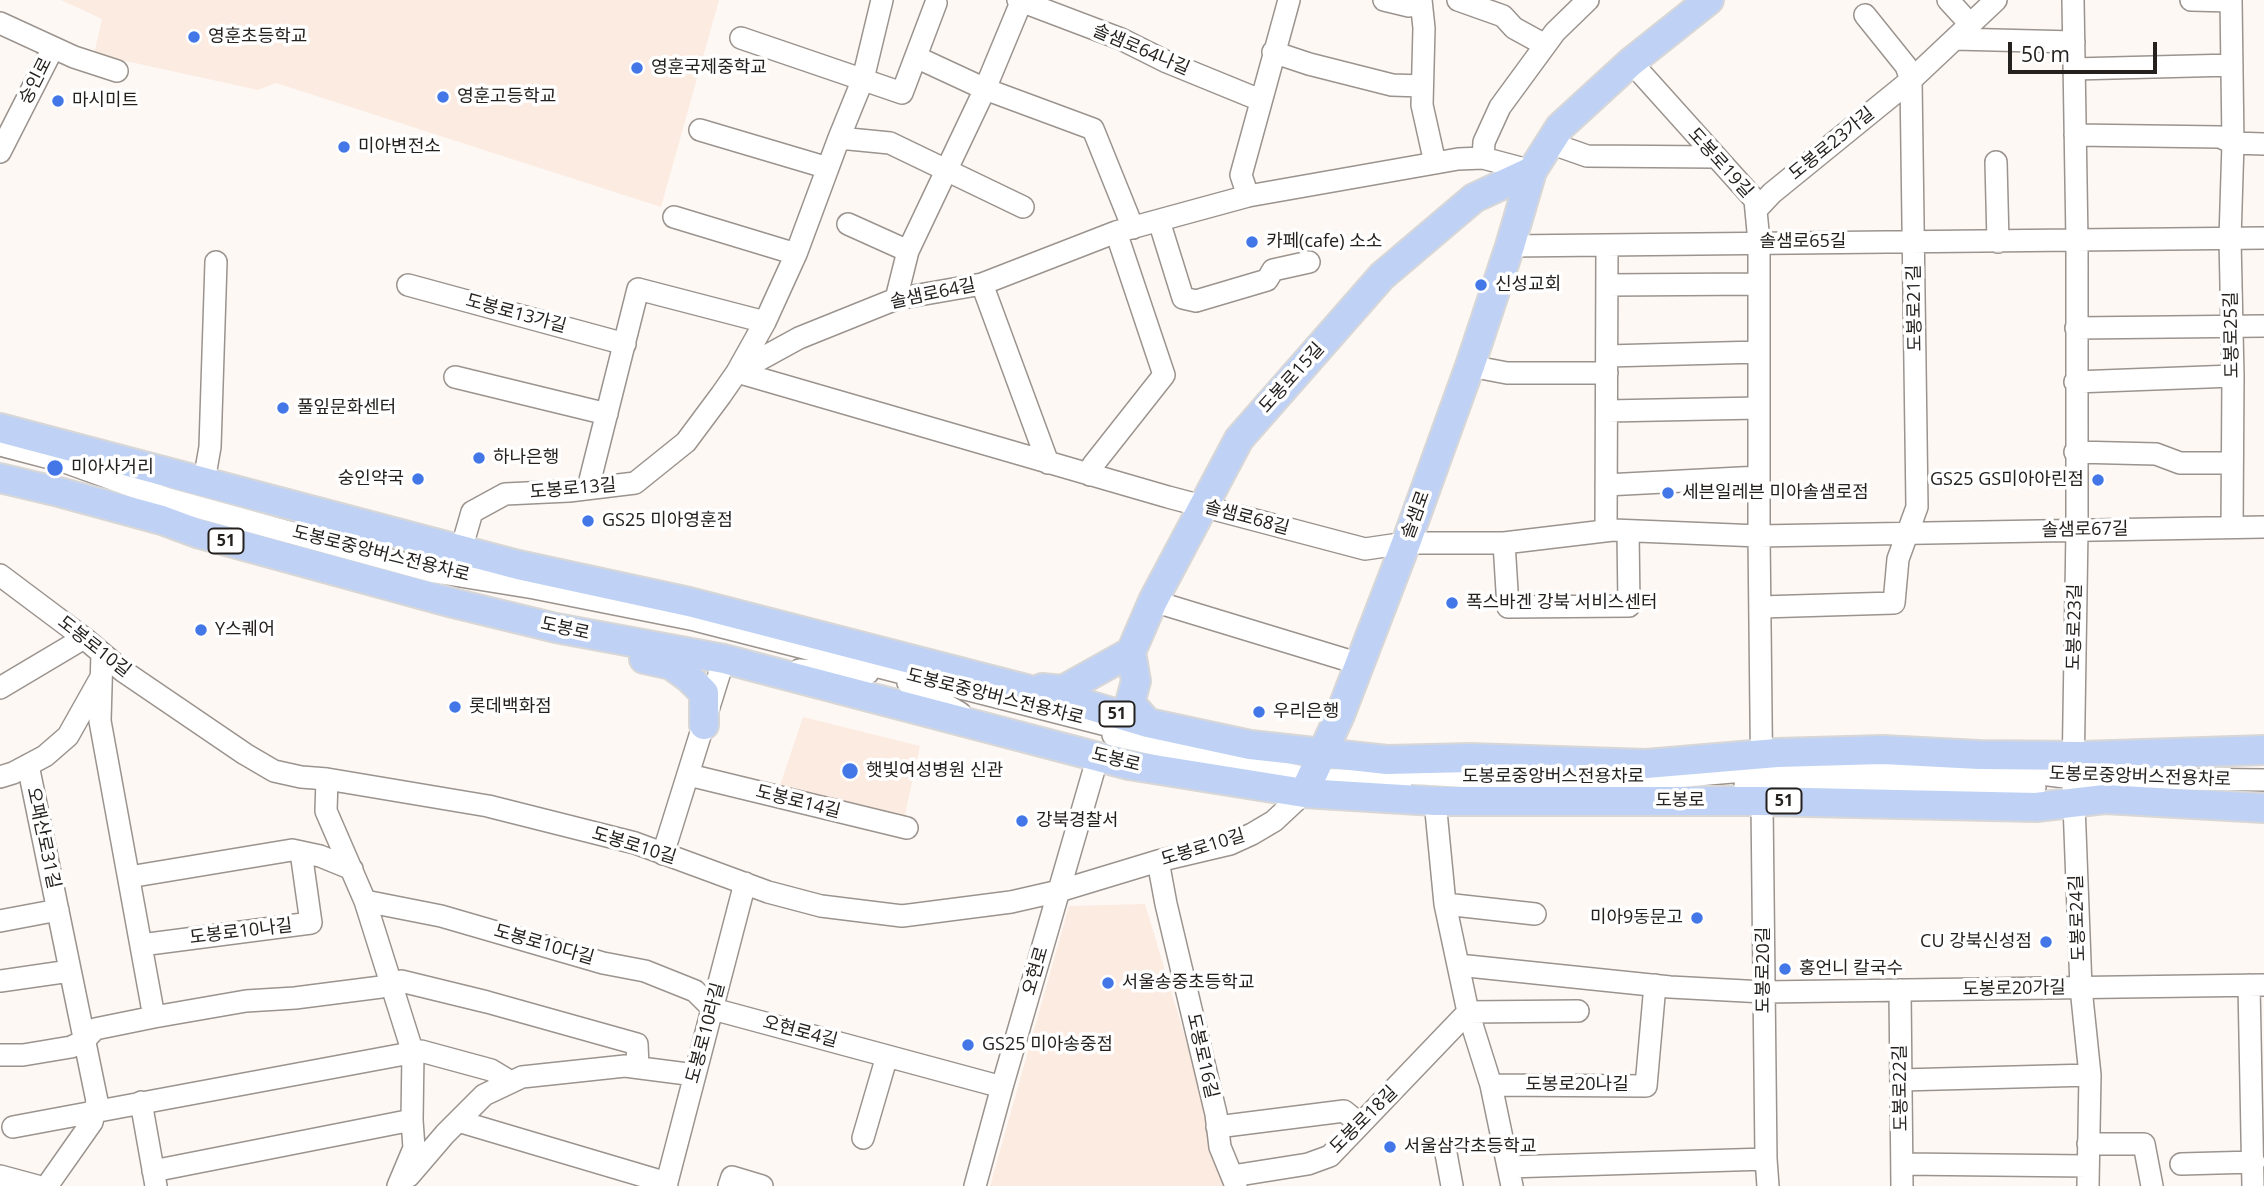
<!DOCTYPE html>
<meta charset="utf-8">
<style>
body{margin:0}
#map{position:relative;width:2264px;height:1186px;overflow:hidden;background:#fef8f5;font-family:"Open Sans",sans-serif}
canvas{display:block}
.scale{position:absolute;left:2008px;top:42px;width:149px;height:32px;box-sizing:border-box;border:4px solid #24211f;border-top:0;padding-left:9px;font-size:21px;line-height:24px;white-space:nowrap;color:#24211f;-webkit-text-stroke:5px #fff;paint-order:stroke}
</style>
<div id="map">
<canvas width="2264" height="1186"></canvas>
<div class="scale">50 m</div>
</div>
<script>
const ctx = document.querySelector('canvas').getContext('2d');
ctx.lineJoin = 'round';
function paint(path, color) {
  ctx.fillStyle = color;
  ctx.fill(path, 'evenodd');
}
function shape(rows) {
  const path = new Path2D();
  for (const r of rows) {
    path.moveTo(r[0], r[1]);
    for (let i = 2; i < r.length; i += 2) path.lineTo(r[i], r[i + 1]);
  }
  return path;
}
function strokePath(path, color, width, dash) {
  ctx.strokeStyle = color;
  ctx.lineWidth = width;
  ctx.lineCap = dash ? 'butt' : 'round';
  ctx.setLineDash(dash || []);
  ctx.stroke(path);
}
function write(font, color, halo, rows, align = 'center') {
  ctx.font = font + ' "Open Sans","Noto Sans KR",sans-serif';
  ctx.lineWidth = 7;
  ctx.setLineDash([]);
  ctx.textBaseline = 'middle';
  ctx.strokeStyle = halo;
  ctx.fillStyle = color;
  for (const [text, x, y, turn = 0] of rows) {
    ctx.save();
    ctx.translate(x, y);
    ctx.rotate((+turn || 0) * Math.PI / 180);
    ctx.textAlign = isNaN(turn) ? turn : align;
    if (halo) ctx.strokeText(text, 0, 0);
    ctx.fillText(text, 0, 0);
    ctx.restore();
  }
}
const built = shape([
 [61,0,719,0,661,207,276,83,258,90,94,54,102,19],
 [803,717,920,746,904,819,776,797],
 [1145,904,1201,1090,1223,1186,990,1186,1069,906]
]);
const minor = shape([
 [1018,0,1121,39,1167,62,1260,100],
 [1384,0,1409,6,1417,0],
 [1421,0,1424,28,1422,105,1435,163],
 [1458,0,1503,16,1514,28,1545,45],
 [1948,0,1970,24],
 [2073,0,2077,241,2077,530,2073,778,2081,988,2090,1075,2088,1186],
 [2191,0,2231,1],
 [2231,0,2233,143,2230,239,2233,376,2232,527],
 [0,23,74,57,117,71],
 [741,38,902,93,936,3],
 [1955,39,2074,42],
 [1273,52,1309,64,1392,85,1422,86],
 [916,57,985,89,1093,129,1133,228],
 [1631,62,1755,200,1759,242,1759,536,1766,1159,1768,1186],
 [2074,69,2232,65],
 [700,130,828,168],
 [2075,135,2220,137,2233,143,2264,144],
 [839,138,890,143,1023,207],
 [1550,143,1587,156,1716,157],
 [0,152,53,48],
 [1483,158,1484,142,1500,107,1555,32,1588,0],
 [1996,162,1998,242],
 [1248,196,1241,175,1289,0],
 [1756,210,1772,193,1911,80,1996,0],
 [674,217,796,254],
 [1159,221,1183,298,1196,301,1267,280,1273,270,1309,262],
 [848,224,908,251],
 [1510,246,2264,238],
 [982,284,1048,463],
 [408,285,625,344],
 [1607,285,1759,284],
 [896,299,908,251,985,89,1022,0],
 [2076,328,2264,326],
 [1607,356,1759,352],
 [1470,366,1507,373,1607,373],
 [737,372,1168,497,1365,549,1406,543,1504,543,1613,530,1759,536,2264,527],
 [737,372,799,338,896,299,982,284,1116,232,1248,196,1458,159,1483,158,1532,171],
 [455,377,607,414],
 [2075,382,2233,376],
 [1607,411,1759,408],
 [0,445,65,462,168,499,435,572,534,588,695,620,1130,731],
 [2075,452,2156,454,2180,463,2232,463],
 [1090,475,1093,465,1164,375,1116,232],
 [204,481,210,447,216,262],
 [1606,485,1759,477],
 [588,488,638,289,765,322],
 [1606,530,1607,245],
 [1504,543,1508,607,1629,606,1628,531],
 [461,550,472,512,505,494,569,491,635,483,686,442,721,395,737,372,765,322,796,254,839,138,863,79,882,0],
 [0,575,84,638,123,671,245,754,274,771,301,777,327,779,488,806,635,843,768,892,821,906,902,916,1011,902,1059,891,1158,861,1230,844,1252,834,1274,821,1304,793],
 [1153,601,1360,664],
 [1761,607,1894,603,1898,559,1917,507,1911,80,1906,66,1865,15],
 [102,653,100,721,154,1017],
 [799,670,868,673],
 [908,683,960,713],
 [0,688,84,638],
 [1113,735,1311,779,1401,782],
 [28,765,97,1101,92,1122,47,1186],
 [1385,772,1474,777,1674,777,1779,768,1984,767,2073,778,2264,780],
 [689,775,907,828],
 [0,777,13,773,45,756,68,736,100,679],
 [327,779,326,811,365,901,413,1053,412,1120,414,1148,398,1186],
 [1745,785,1772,784,1825,786,1985,783,2035,787],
 [1435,801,1445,904,1468,1012,1491,1085,1512,1186],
 [663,854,724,659],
 [1158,861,1166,904,1216,1114,1220,1147,1236,1186],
 [129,877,292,850,320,856,352,869],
 [365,901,441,916,603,963,645,971,695,991,713,1009,1002,1087],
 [1445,904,1535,914],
 [0,921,58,910],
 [141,945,311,923,301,852],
 [1458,965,1670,987,1764,992,2264,985],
 [0,981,70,971],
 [2249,985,2253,1186],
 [1900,990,1902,1186],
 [0,1055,23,1055,71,1047,84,1041,95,1029,154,1017,246,1001,295,998,381,987,401,981,487,1002,637,1044,638,1067],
 [1901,1080,2090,1075],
 [1491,1085,1646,1086,1655,985],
 [141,1102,156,1186],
 [458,1121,667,1183],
 [13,1127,421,1051,491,1070,511,1082],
 [1217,1127,1344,1111,1360,1124],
 [863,1138,887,1056],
 [2088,1144,2144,1144,2152,1186],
 [1445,1148,1452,1186],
 [1902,1164,2087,1166],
 [2181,1164,2254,1162],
 [1508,1167,1766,1159],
 [153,1171,412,1120],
 [0,1176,37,1186],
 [409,1176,445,1134,484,1095,522,1077,625,1066,695,1075],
 [1232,1176,1308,1164,1330,1156,1468,1012,1578,1011],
 [666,1186,745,883],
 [729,1186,732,1177,762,1186],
 [975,1186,1002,1087,1098,756]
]);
const major = shape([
 [0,428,518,565,689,602,1088,705,1148,723,1250,745,1387,760,1470,758,1646,764,1777,753,1883,750,1979,755,2082,756,2264,750],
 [0,478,59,492,162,520,197,533,453,603,556,628,724,659,1129,765,1304,793,1435,801,1762,801,2036,807,2105,799,2264,808],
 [1131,652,1153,601,1239,439,1382,276,1474,198,1532,171],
 [1131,652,1136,681,1130,703,1148,723],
 [644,659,671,665,689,678,704,693,704,725],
 [1042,688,1063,690,1131,652],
 [1304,793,1340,715,1406,543,1470,366,1510,246,1532,171,1560,127,1631,62,1709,0]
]);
const markers = [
 [194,37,7,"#4377e8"],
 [637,68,7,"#4377e8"],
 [443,97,7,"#4377e8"],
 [58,101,7,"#4377e8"],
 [344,147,7,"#4377e8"],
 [1252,242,7,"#4377e8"],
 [1481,285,7,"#4377e8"],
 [283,408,7,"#4377e8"],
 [479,458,7,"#4377e8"],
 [55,468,9,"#4377e8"],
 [418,479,7,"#4377e8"],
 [2098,480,7,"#4377e8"],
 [1668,493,7,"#4377e8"],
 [588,521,7,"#4377e8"],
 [1452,603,7,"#4377e8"],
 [201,630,7,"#4377e8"],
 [455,707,7,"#4377e8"],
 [1259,712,7,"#4377e8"],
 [850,771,9,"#4377e8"],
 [1022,821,7,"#4377e8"],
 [1697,918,7,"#4377e8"],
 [2046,942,7,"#4377e8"],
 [1785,969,7,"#4377e8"],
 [1108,983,7,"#4377e8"],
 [968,1045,7,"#4377e8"],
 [1390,1147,7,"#4377e8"]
];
const shields = [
 [226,541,35],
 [1117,714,35],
 [1784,801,35]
];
const shieldNames = [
 ["51",226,541],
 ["51",1117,714],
 ["51",1784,801]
];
const poiNames = [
 ["영훈초등학교",208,37],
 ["영훈국제중학교",651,68],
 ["영훈고등학교",457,97],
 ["마시미트",72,101],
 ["미아변전소",358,147],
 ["카페(cafe) 소소",1266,242],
 ["신성교회",1495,285],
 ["풀잎문화센터",297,408],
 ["하나은행",493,458],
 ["미아사거리",71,468],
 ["숭인약국",404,479,"right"],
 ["GS25 GS미아아린점",2084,480,"right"],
 ["세븐일레븐 미아솔샘로점",1682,493],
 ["GS25 미아영훈점",602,521],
 ["폭스바겐 강북 서비스센터",1466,603],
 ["Y스퀘어",215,630],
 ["롯데백화점",469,707],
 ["우리은행",1273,712],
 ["햇빛여성병원 신관",866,771],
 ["강북경찰서",1036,821],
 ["미아9동문고",1683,918,"right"],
 ["CU 강북신성점",2032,942,"right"],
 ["홍언니 칼국수",1799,969],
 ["서울송중초등학교",1122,983],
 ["GS25 미아송중점",982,1045],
 ["서울삼각초등학교",1404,1147]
];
const streetNames = [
 ["솔샘로64나길",1141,50,23],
 ["숭인로",36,81,-63],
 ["도봉로23가길",1832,144,-39],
 ["도봉로19길",1720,163,48],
 ["솔샘로65길",1803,242],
 ["솔샘로64길",933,294,-12],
 ["도봉로21길",1915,308,-91],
 ["도봉로13가길",516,314,15],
 ["도봉로25길",2232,335,-91],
 ["도봉로15길",1292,378,-48],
 ["도봉로13길",573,489,-5],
 ["솔샘로",1416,515,-70],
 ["솔샘로68길",1247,518,15],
 ["솔샘로67길",2085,530,-1],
 ["도봉로중앙버스전용차로",381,554,14],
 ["도봉로23길",2075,627,-89],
 ["도봉로",565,629,12],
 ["도봉로10길",94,647,38],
 ["도봉로중앙버스전용차로",995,697,14],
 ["도봉로",1116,760,14],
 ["도봉로중앙버스전용차로",1553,777],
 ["도봉로중앙버스전용차로",2140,777,2],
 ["도봉로",1680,801],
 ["도봉로14길",798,802,14],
 ["오패산로31길",43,838,78],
 ["도봉로10길",634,846,17],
 ["도봉로10길",1203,848,-17],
 ["도봉로24길",2078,918,-92],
 ["도봉로10나길",241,932,-7],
 ["도봉로10다길",544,945,16],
 ["도봉로20길",1764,970,-90],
 ["오현로",1036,971,-74],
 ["도봉로20가길",2014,989,-1],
 ["오현로4길",800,1032,15],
 ["도봉로10라길",706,1033,-75],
 ["도봉로16길",1202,1056,77],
 ["도봉로20나길",1577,1085],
 ["도봉로22길",1901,1088,-91],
 ["도봉로18길",1364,1120,-45]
];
paint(built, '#fcebe1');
strokePath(minor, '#9b938d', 24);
strokePath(major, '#d8d7d7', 32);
strokePath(minor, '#fff', 21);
strokePath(major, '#bfd2f5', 28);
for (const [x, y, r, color] of markers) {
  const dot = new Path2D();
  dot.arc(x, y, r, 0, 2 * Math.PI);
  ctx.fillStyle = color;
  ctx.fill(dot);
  strokePath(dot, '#fff', 2.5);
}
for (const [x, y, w] of shields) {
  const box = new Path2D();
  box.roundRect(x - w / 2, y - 12.5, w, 25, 5);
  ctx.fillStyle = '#fff';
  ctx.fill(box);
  strokePath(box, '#24211f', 2);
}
write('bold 16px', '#24211f', null, shieldNames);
write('18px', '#24211f', '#fff', poiNames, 'left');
write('18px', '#24211f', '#fff', streetNames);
</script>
